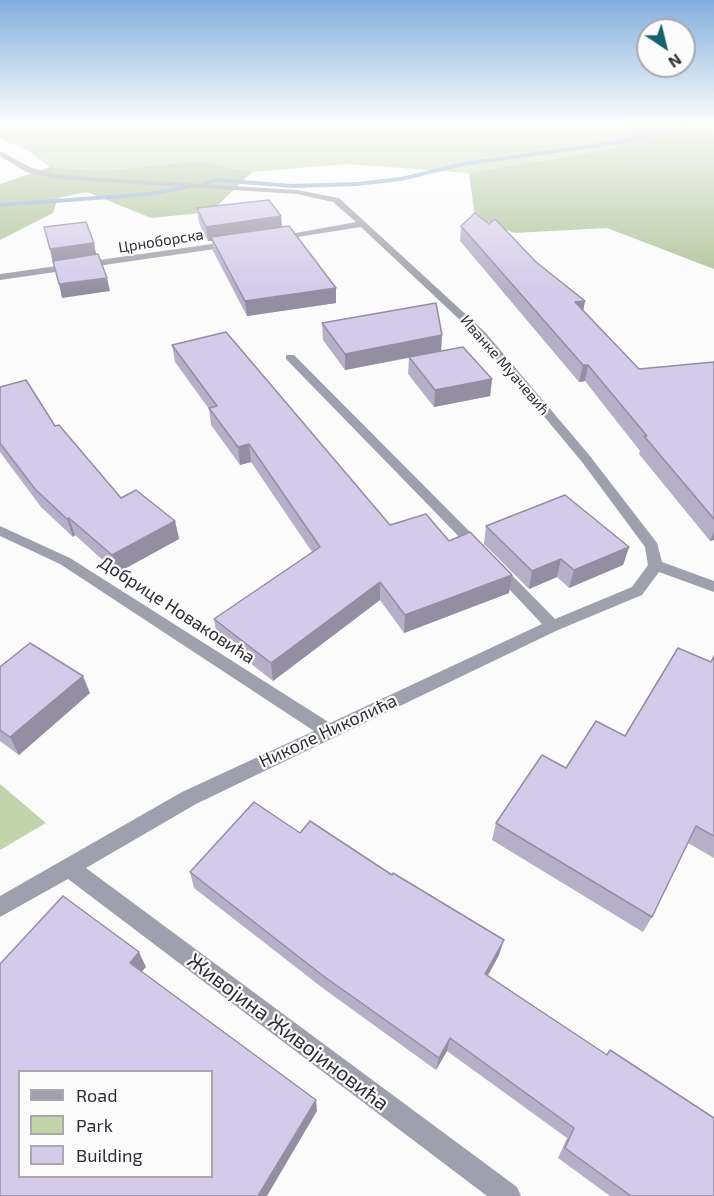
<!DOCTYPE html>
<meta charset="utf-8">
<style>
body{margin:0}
#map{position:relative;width:714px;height:1196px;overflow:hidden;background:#fbfbfb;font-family:"Exo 2",sans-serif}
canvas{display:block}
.legend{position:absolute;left:18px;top:1070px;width:195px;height:108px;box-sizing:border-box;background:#fbfbfb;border:2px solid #aaa8ad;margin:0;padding:8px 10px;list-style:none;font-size:18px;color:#302c37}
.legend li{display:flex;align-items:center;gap:12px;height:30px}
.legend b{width:30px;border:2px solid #aaa8ad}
.north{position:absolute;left:636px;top:18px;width:60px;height:60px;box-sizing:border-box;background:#fbfbfb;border:2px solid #aaa8ad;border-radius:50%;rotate:145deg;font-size:16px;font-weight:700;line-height:24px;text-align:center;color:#302c37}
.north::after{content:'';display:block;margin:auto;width:21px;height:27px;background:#16626e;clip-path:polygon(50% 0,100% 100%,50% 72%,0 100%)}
</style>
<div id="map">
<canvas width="714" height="1196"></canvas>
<ul class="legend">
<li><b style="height:8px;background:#9fa0ad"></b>Road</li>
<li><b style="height:16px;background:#c2d5aa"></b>Park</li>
<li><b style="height:16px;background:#d3cbe9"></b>Building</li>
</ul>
<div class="north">N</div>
</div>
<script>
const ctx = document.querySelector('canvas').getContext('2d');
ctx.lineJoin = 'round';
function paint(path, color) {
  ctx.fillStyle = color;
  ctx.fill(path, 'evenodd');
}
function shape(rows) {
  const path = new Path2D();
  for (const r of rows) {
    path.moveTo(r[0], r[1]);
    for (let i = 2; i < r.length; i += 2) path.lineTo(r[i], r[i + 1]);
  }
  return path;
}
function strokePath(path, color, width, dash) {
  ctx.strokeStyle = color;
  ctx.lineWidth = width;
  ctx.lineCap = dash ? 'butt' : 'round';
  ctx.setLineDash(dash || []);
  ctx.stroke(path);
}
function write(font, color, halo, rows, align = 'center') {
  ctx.font = font + ' "Exo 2",sans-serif';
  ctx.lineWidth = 4.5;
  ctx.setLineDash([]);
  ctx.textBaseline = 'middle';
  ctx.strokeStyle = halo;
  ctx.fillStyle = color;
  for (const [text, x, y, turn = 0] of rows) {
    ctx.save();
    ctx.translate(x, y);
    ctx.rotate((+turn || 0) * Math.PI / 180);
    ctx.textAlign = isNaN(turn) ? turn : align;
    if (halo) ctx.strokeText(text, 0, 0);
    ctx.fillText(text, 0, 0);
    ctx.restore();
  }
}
const green = shape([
 [0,124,635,124,616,148,469,173,347,164,252,172,199,161,102,171,50,167,27,150,0,139],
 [0,784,46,823,0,850]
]);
const forest = shape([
 [635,124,714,124,714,269,607,228,514,233,475,217,469,173,616,148],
 [199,161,252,172,211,212,151,218,87,192,58,198,53,213,0,240,0,184,50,167,102,171]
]);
const stream = shape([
 [692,124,704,124,621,144,463,166,401,181,357,186,293,188,216,182,204,185,201,183,216,178,293,184,357,182,401,177,463,162,621,140,692,124],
 [189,185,191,188,150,196,0,207,0,203,150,192,189,185]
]);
const minor = shape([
 [0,151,32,168,56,175,297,190,339,198,485,332,590,456,657,543,662,562,714,581,714,592,659,572,642,595,558,630,196,804,86,868,517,1187,521,1196,487,1196,68,879,0,917,0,896,182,792,314,731,60,564,0,536,0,526,70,558,330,723,542,624,493,572,491,569,493,566,503,566,555,619,632,587,648,565,645,547,582,462,477,336,361,227,278,240,274,237,356,222,333,202,297,194,56,179,26,172,0,156,0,151],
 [233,241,236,242,236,246,0,280,0,274,233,241],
 [286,355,294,355,484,546,486,549,484,552,474,552,286,359,286,355]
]);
const wall = shape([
 [197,208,281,216,282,227,336,288,336,303,247,316,213,251,212,241,208,241,199,223],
 [461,226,536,262,585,301,583,311,639,369,714,362,714,540,710,541,639,454,640,451,585,381,579,382,460,241],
 [322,323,442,335,441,351,492,379,490,396,434,407,408,374,409,358,345,370,323,340],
 [172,345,390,525,449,541,509,593,404,633,380,600,273,681,217,637,214,619,312,552,251,462,240,465,211,425,209,409,175,362],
 [0,387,55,426,121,498,175,521,179,539,117,573,75,535,73,537,41,507,0,452],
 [486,526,629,547,623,565,569,588,557,577,529,589,484,544],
 [714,656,714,858,688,843,652,917,643,932,492,840,496,823,566,768,625,736,711,662],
 [0,667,90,693,19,755,0,741],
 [300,833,499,955,488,975,606,1055,610,1050,714,1196,610,1196,558,1158,567,1138,447,1051,436,1070,324,989,194,888,190,872]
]);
const shadedWall = shape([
 [281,216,282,231,211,237,212,241,208,241,206,227],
 [94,243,97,258,53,264,50,249],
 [107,278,110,291,62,298,59,284],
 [336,288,336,303,247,316,245,301],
 [585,301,582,317,575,302],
 [442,335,441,351,345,370,345,354],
 [583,365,588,365,585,381,579,382],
 [492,379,490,396,434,407,435,390],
 [249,444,251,462,240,465,238,447],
 [69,518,75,535,73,537,67,519],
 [175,521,179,539,117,573,112,555],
 [714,531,714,540,710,541],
 [629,547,623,565,569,588,574,570],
 [561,559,557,577,529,589,532,571],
 [512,575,509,593,404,633,405,615],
 [380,582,380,600,273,681,271,663],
 [83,676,90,693,19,755,10,737],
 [504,940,499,955,481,988,485,974],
 [139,952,146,967,137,977,130,963],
 [450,1038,447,1051,436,1070,439,1058],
 [316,1100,317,1111,267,1196,258,1196]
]);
const building = shape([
 [269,200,281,216,206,227,197,208,269,200],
 [475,213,489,224,495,219,536,262,585,301,575,302,639,369,714,362,714,519,644,436,647,436,588,365,583,365,461,226,475,213],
 [86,222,94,243,50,249,44,227,86,222],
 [289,226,336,288,245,301,211,237,289,226],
 [98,254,107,278,59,284,53,261,98,254],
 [436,303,442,335,345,354,322,323,436,303],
 [226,332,390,525,426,514,449,541,470,532,512,575,405,615,380,582,271,663,214,619,320,547,249,444,238,447,209,408,217,406,172,345,226,332],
 [463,347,492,379,435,390,409,357,463,347],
 [26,380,55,426,59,425,121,498,136,490,175,521,112,555,69,518,67,519,35,489,0,443,0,387,26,380],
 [565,495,629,547,574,570,561,559,532,571,486,526,565,495],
 [30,643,83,676,10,737,0,730,0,667,30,643],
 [678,648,711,662,714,656,714,836,696,826,652,917,496,823,542,755,566,768,596,721,625,736,678,648],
 [254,802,300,833,310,821,392,875,393,873,504,940,485,974,607,1055,610,1050,714,1118,714,1196,631,1196,565,1148,574,1128,450,1038,439,1058,322,975,190,872,254,802],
 [63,896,139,952,130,963,316,1100,258,1196,0,1196,0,964,63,896],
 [20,1071,212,1071,212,1176,20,1176,20,1071]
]);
const farStreetnames = [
 ["Црноборска",161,241,-9],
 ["Иванке Муачевић",505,365,49]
];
const streetNames = [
 ["Добрице Новаковића",177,610,33],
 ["Николе Николића",328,731,-25]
];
const nearStreetnames = [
 ["Живојина Живојиновића",288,1032,37]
];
paint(green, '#c2d5aa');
paint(forest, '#aec195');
paint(stream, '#88a8cc');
paint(minor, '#9fa0ad');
paint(wall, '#b5afc8');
paint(shadedWall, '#948ea3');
paint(building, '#d3cbe9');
strokePath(building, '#948ea3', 1.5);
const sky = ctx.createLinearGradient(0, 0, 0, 292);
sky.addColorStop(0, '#81afdd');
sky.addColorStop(0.42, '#fdfdfd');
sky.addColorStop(1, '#fdfdfd00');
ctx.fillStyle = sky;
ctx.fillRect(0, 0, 714, 292);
write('15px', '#302c37', '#fbfbfb', farStreetnames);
write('18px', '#302c37', '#fbfbfb', streetNames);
write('21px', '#302c37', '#fbfbfb', nearStreetnames);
</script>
